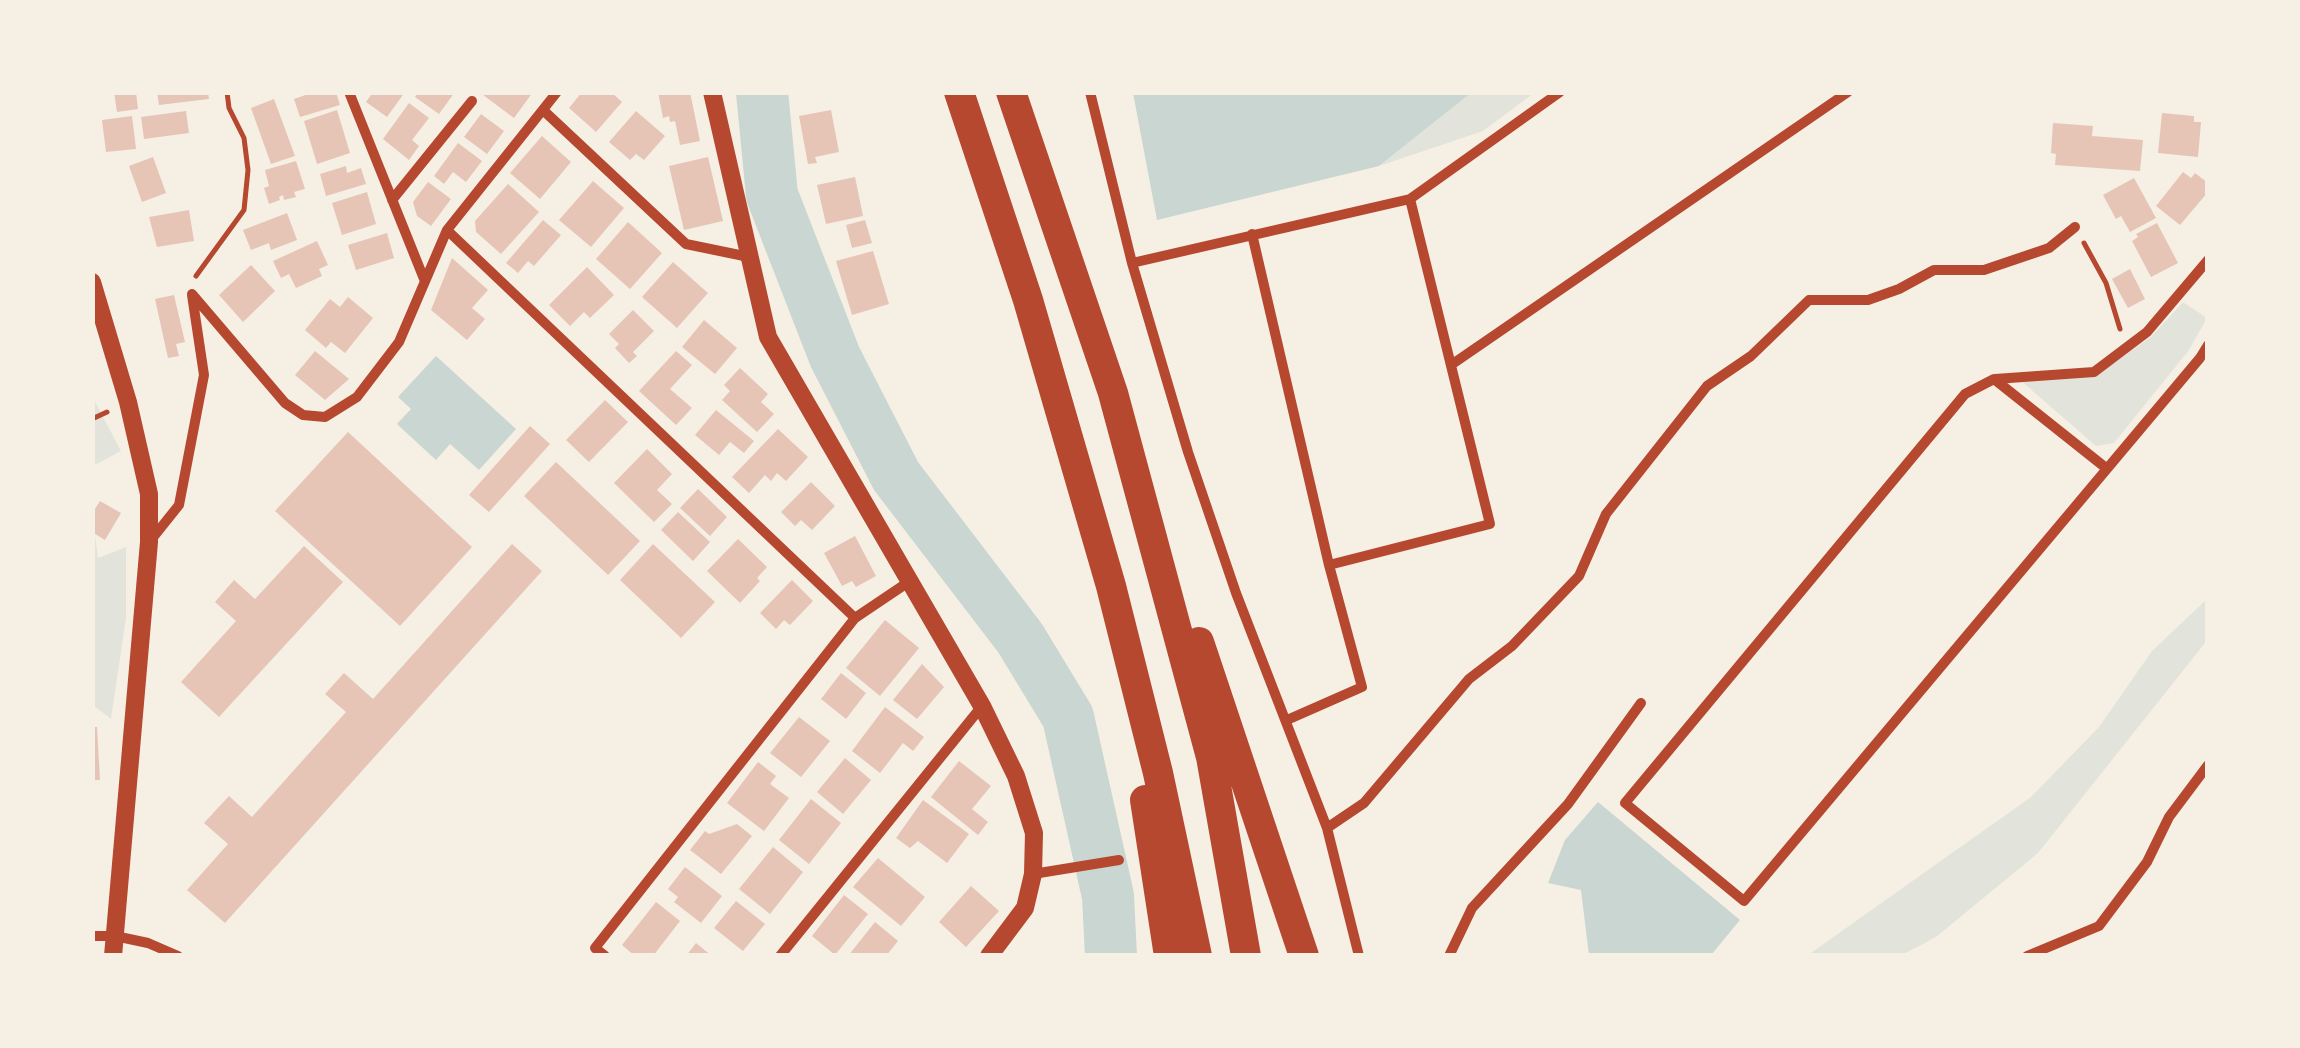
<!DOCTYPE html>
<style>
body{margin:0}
#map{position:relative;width:2300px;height:1048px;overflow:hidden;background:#f6efe4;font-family:Rubik,sans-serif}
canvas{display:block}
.frame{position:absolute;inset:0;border:95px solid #f6efe4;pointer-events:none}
</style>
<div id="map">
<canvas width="2300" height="1048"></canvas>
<div class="frame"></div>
</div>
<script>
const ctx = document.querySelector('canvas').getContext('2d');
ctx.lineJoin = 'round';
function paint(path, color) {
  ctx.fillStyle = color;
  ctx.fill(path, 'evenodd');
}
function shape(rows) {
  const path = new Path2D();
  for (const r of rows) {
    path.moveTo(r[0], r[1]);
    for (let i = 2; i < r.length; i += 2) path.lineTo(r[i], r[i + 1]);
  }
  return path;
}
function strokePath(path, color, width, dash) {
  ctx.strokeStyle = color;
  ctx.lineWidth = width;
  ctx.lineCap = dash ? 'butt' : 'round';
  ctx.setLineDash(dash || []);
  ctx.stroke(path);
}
const green = shape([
 [1471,93,1534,93,1483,131,1379,166],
 [2183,302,2207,318,2189,350,2114,443,2096,446,2020,380,2097,375,2151,337],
 [92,396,121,451,93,466,92,466],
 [92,512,98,558,126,547,126,618,111,719,93,705],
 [2207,599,2205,643,2038,853,1936,937,1902,955,1808,955,2031,797,2099,727,2152,651]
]);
const water = shape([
 [1133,93,1133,92,1471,93,1379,166,1157,220],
 [436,356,516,429,479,470,450,444,436,460,397,424,411,409,398,397],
 [1598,802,1740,920,1711,955,1589,955,1581,890,1548,883,1565,840]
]);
const river = shape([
 [762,92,772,195,835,357,896,476,1020,638,1068,717,1108,896,1111,956]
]);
const building = shape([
 [114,92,136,92,138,109,117,112],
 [157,92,208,92,209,99,159,105],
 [314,92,336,92,340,105,300,117,294,99],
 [373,92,405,92,387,117,366,102],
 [418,92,455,92,439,114,415,97],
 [485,92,533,92,514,118,483,95],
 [582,92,611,92,622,102,596,132,569,108],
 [658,92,690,92,700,141,680,145,675,121,670,122,669,116,663,118],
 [274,99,295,156,271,164,251,108],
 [409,103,429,118,412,140,419,146,409,160,383,139],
 [337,110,350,153,317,164,304,121],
 [831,110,839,152,815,157,817,163,808,164,799,116],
 [186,111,189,133,144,139,141,117],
 [636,111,665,136,644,160,636,154,630,160,609,142],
 [2162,113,2194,116,2194,122,2201,122,2198,157,2158,153],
 [481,114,504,131,487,154,464,137],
 [132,116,136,149,106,152,102,120],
 [2053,123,2093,126,2092,136,2143,140,2140,171,2055,165,2056,154,2051,153],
 [542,136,571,162,540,199,510,173],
 [458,143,482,161,466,182,453,172,444,184,434,176],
 [153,157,166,193,142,202,129,166],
 [708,157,723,221,684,230,669,166],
 [296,161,305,189,294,192,296,197,284,200,283,195,279,197,280,200,269,204,264,188,269,186,265,170],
 [346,166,347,173,361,168,366,184,326,196,320,174],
 [2183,172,2191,178,2195,173,2208,183,2208,192,2180,225,2156,206],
 [855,177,863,216,826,224,817,185],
 [2134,178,2156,218,2130,232,2121,216,2116,219,2103,195],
 [593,181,624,208,591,247,559,220],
 [428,182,451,199,431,226,417,216,413,202],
 [508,184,539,212,501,254,476,232,475,221],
 [367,192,376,224,342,235,332,203],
 [189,210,194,241,157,247,149,217],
 [287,213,297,240,271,250,269,243,251,250,243,230],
 [543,220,561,235,534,266,528,261,518,273,506,263],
 [865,220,872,243,852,248,846,225],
 [628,222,662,253,630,289,596,259],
 [2157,223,2178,263,2151,277,2132,241,2138,237,2136,234],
 [387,233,394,258,356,270,348,245],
 [317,241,328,265,319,269,322,276,296,288,289,274,281,278,273,261],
 [873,251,889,304,852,315,836,261],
 [452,258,488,290,472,308,485,319,467,340,431,310],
 [673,262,708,293,677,328,642,297],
 [251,265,275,291,243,322,219,295],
 [587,267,614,295,590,318,584,312,570,326,549,305],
 [2130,269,2145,299,2128,308,2112,279],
 [174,295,185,342,176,344,179,356,168,358,155,299],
 [348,297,373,318,345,353,331,342,326,348,305,330,330,299,340,307],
 [633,310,654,331,633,352,637,356,629,363,615,348,619,344,609,334],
 [704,320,737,348,715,374,682,347],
 [315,351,349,379,325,400,295,375],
 [676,351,692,365,670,389,692,408,676,425,639,391],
 [740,368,768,394,761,402,774,414,757,432,722,400,730,391,724,385],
 [605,400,628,422,589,462,566,440],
 [716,410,754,441,744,453,730,442,719,455,695,435],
 [530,426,550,444,489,512,469,495],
 [778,429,808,457,786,481,777,473,771,481,765,475,749,493,732,477],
 [348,432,472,547,400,626,275,511],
 [647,449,672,474,657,490,672,504,654,522,614,483],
 [556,462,640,541,608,575,524,496],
 [811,482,835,506,812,530,801,520,795,526,781,512],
 [698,489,727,517,710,536,680,508],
 [100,501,121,513,105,540,92,532,92,514],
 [678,512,710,542,693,561,661,530],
 [855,536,876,576,856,587,852,581,842,586,824,553],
 [738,539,767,567,757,578,760,581,740,603,707,571],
 [512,544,542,571,225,923,187,890,228,844,204,823,229,796,252,817,346,712,325,694,344,673,373,699],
 [653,544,715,602,681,638,620,580],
 [304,546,343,582,219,717,181,682,236,621,215,602,234,580,255,599],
 [792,580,813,601,790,625,784,620,776,629,760,613],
 [885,620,919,648,880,696,846,668],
 [922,664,944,687,917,719,893,700],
 [841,673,866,693,846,719,821,699],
 [885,707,924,737,913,751,903,743,880,773,852,751],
 [799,717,830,741,801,777,770,753],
 [92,727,97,727,100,780,92,780],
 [845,758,871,780,843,814,817,792],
 [959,761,991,786,972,809,988,822,978,835,931,797],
 [758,762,776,776,770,784,789,798,764,831,727,803],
 [811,799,841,823,809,864,779,840],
 [923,800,969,834,947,863,918,841,910,848,896,838],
 [737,824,752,836,721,874,690,850,705,831,709,834],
 [773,847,803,872,770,914,739,889],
 [878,858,925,897,901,926,853,887],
 [685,867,722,896,701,923,674,902,678,897,668,889],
 [971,886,999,911,966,947,939,922],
 [844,895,868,914,835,955,812,936],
 [736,901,765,924,743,951,714,928],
 [656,902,680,921,653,956,635,956,622,945],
 [875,922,898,941,886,956,848,956],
 [696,943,712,956,686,956]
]);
const path = shape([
 [2084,243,2106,283,2120,329],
 [196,276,244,210,248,170,244,138,229,108,227,92],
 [92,419,107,412]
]);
const minor = shape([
 [349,92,424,279],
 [1090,92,1132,263,1188,452,1236,593,1327,828,1359,956],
 [543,110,686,244,749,257],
 [392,200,472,101],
 [447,230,855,618],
 [1252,234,1329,565,1362,687,1287,720],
 [1132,263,1410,199,1560,92],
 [192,294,285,403,303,415,325,417,357,397,399,342,447,230,557,92],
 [1451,365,1848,92],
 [1995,379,2094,372,2147,332,2208,260],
 [2106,468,1994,379,1965,394,1625,803,1744,901,2200,358,2208,345],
 [151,540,179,505,204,375,192,295],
 [1329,565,1490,524,1410,199],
 [1327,828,1364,803,1469,679,1512,646,1579,576,1606,514,1707,386,1751,356,1809,300,1868,300,1899,289,1934,270,1984,270,2049,248,2075,227],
 [1033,874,1119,860],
 [92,936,115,936,148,943,178,956],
 [605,956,595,948,855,618,910,581],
 [780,956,982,706],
 [1449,956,1472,908,1568,804,1641,703],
 [2027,956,2099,926,2147,862,2169,817,2208,765]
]);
const tertiary = shape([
 [712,92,768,337,982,706,1016,776,1034,833,1033,874,1025,908,989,956],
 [92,282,128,402,149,494,149,542,113,956]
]);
const motorway = shape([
 [959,92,1028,300,1111,586,1158,773,1197,956],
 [1011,92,1113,393,1211,757,1246,956],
 [1199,642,1304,956],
 [1145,800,1169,956]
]);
paint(green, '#e2e4dc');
paint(water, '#c9d6d2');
strokePath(river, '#c9d6d2', 52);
paint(building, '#e6c5b7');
strokePath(path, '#b5482f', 5);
strokePath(minor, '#b5482f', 10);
strokePath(tertiary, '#b5482f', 18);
strokePath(motorway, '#b5482f', 30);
</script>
